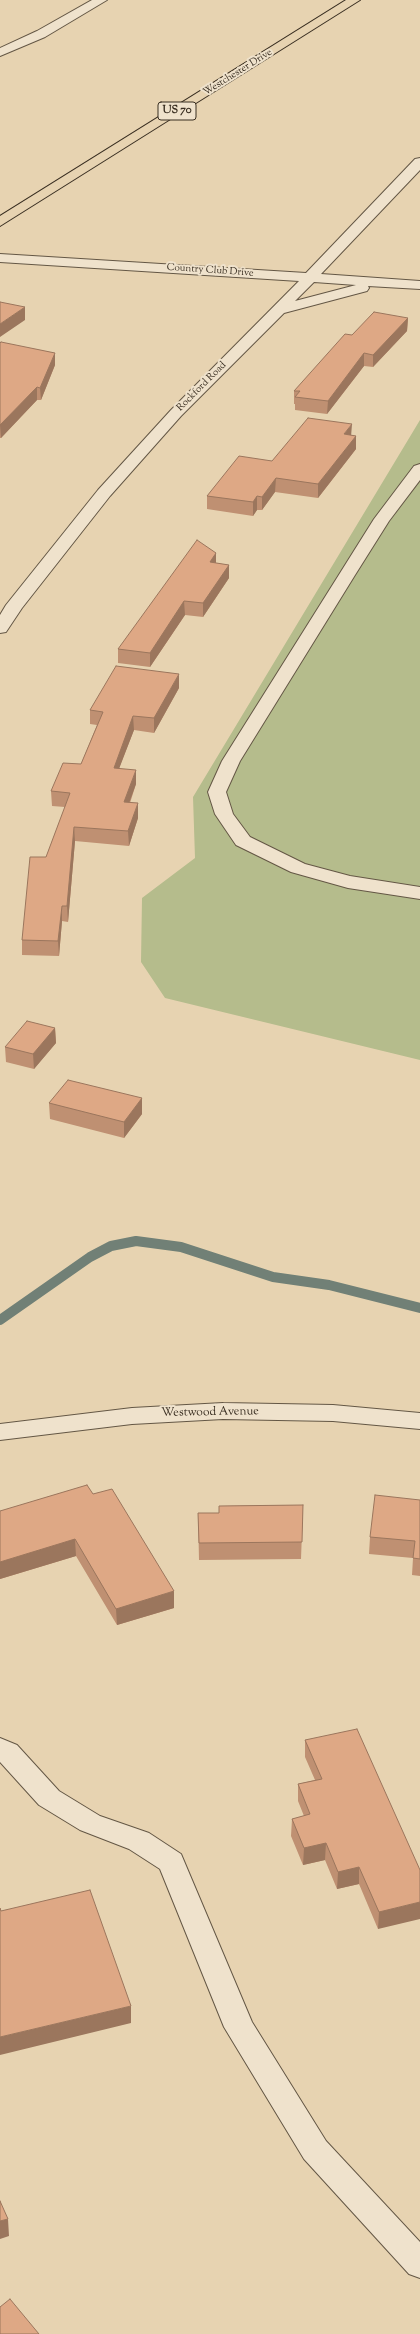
<!DOCTYPE html>
<style>
body{margin:0}
canvas{display:block;background:#e7d3b1}
</style>
<canvas width="420" height="2334"></canvas>
<script>
const ctx = document.querySelector('canvas').getContext('2d');
ctx.lineJoin = 'round';
function paint(path, color) {
  ctx.fillStyle = color;
  ctx.fill(path, 'evenodd');
}
function shape(rows) {
  const path = new Path2D();
  for (const r of rows) {
    path.moveTo(r[0], r[1]);
    for (let i = 2; i < r.length; i += 2) path.lineTo(r[i], r[i + 1]);
  }
  return path;
}
function strokePath(path, color, width, dash) {
  ctx.strokeStyle = color;
  ctx.lineWidth = width;
  ctx.lineCap = dash ? 'butt' : 'round';
  ctx.setLineDash(dash || []);
  ctx.stroke(path);
}
function write(font, color, halo, rows, align = 'center') {
  ctx.font = font + ' "Sorts Mill Goudy",serif';
  ctx.lineWidth = 4;
  ctx.setLineDash([]);
  ctx.textBaseline = 'middle';
  ctx.strokeStyle = halo;
  ctx.fillStyle = color;
  for (const [text, x, y, turn = 0] of rows) {
    ctx.save();
    ctx.translate(x, y);
    ctx.rotate((+turn || 0) * Math.PI / 180);
    ctx.textAlign = isNaN(turn) ? turn : align;
    if (halo) ctx.strokeText(text, 0, 0);
    ctx.fillText(text, 0, 0);
    ctx.restore();
  }
}
const green = shape([
 [420,420,420,1060,165,998,141,962,142,898,195,858,193,797]
]);
const stream = shape([
 [0,1320,90,1257,111,1246,136,1241,181,1247,273,1277,329,1285,420,1308]
]);
const minor = shape([
 [92,0,107,0,45,37,0,56,0,48,37,31,92,0],
 [420,158,420,170,321,274,420,281,420,289,368,286,369,288,367,291,284,313,181,416,110,496,22,608,6,632,0,633,0,615,6,605,98,490,171,410,299,281,0,262,0,254,306,273,415,159,420,158],
 [314,282,356,285,295,301,314,282],
 [420,464,420,480,389,521,355,575,240,761,226,792,233,814,250,837,305,864,350,876,420,887,420,899,348,888,291,872,236,845,215,814,208,792,222,761,374,519,414,466,420,464],
 [223,1403,333,1405,420,1413,420,1429,333,1421,223,1419,132,1424,0,1440,0,1424,132,1408,223,1403],
 [0,1738,17,1745,59,1791,100,1816,149,1833,181,1854,252,2022,326,2141,420,2242,420,2278,409,2274,304,2159,224,2027,160,1869,129,1849,80,1830,39,1805,0,1762,0,1738]
]);
const major = shape([
 [346,0,360,0,0,226,0,216,346,0]
]);
const wall = shape([
 [408,318,407,331,373,367,364,366,327,414,295,410,295,404,294,404,294,391,352,335],
 [0,343,55,353,55,365,41,400,37,400,1,438,0,438],
 [351,435,356,436,356,449,318,498,275,492,262,510,257,510,253,516,207,509,207,496,272,461],
 [216,553,216,563,229,565,229,578,203,617,185,615,150,667,118,663,118,649],
 [179,688,154,733,134,730,119,768,136,784,130,803,138,818,129,846,75,841,68,922,62,921,59,956,22,955,22,940,46,857,65,807,52,806,51,791,81,764,97,725,90,724,90,710],
 [55,1028,56,1043,34,1069,6,1062,5,1047],
 [142,1098,142,1114,124,1138,50,1119,49,1103],
 [93,1494,174,1608,117,1625,76,1556,0,1579,0,1511],
 [420,1500,420,1576,412,1575,413,1558,369,1554,370,1537],
 [303,1505,301,1559,199,1560,198,1513,219,1513,219,1506],
 [305,1740,420,1870,378,1929,359,1884,337,1889,325,1860,303,1865,291,1836,292,1819,304,1816,298,1801,298,1784,315,1780,305,1757]
]);
const shadedWall = shape([
 [25,307,25,320,0,337,0,324],
 [408,318,407,331,373,367,373,355],
 [55,353,55,365,41,400,40,388],
 [364,353,364,366,327,414,328,401],
 [37,387,37,400,1,438,0,425],
 [352,424,351,437,344,434],
 [356,436,356,449,318,498,318,484],
 [276,478,275,492,262,510,262,497],
 [257,496,257,510,253,516,253,502],
 [216,553,216,567,210,562],
 [229,565,229,578,203,617,203,603],
 [184,601,185,615,150,667,150,653],
 [179,674,179,688,154,733,154,718],
 [133,716,134,730,114,782,114,768],
 [136,770,136,784,124,817,124,802],
 [138,803,138,818,129,846,128,831],
 [74,827,75,841,68,922,67,906],
 [62,906,62,921,59,956,58,941],
 [55,1028,56,1043,34,1069,33,1054],
 [142,1098,142,1114,124,1138,124,1122],
 [75,1539,76,1556,0,1579,0,1562],
 [174,1591,174,1608,117,1625,116,1609],
 [326,1843,325,1860,303,1865,304,1848],
 [359,1867,359,1884,337,1889,338,1872],
 [420,1902,420,1919,378,1929,379,1912],
 [131,2006,131,2023,0,2055,0,2037],
 [8,2219,9,2236,0,2239,0,2221]
]);
const building = shape([
 [0,302,25,307,0,324,0,302],
 [374,312,408,318,373,355,364,353,328,401,295,397,300,391,294,391,345,334,352,335,374,312],
 [1,342,55,353,40,388,37,387,0,425,0,343,1,342],
 [308,418,352,424,344,434,356,436,318,484,276,478,262,497,257,496,253,502,207,496,239,456,272,461,308,418],
 [197,540,216,553,210,562,229,565,203,603,184,601,150,653,118,649,197,540],
 [116,666,179,674,154,718,133,716,114,768,136,770,124,802,138,803,128,831,74,827,67,906,62,906,58,941,22,940,30,857,46,857,70,793,51,791,63,763,81,764,103,712,90,710,116,666],
 [27,1021,55,1028,33,1054,5,1047,27,1021],
 [68,1080,142,1098,124,1122,49,1103,68,1080],
 [87,1485,93,1494,112,1489,174,1591,116,1609,75,1539,0,1562,0,1511,87,1485],
 [375,1495,420,1500,420,1559,413,1558,415,1541,370,1537,375,1495],
 [303,1505,302,1542,199,1543,198,1513,219,1513,219,1506,303,1505],
 [357,1729,420,1870,420,1902,379,1912,359,1867,338,1872,326,1843,304,1848,292,1819,310,1814,298,1784,322,1779,305,1740,357,1729],
 [90,1890,131,2006,0,2037,0,1908,1,1911,90,1890],
 [0,2201,8,2219,0,2221,0,2201],
 [10,2299,39,2334,0,2334,0,2307,10,2299]
]);
const farStreetnames = [
 ["Westchester Drive",238,73,-32],
 ["Country Club Drive",210,271,4],
 ["Rockford Road",202,387,-45]
];
const shields = [
 [177,111,38]
];
const shieldNames = [
 ["US 70",177,111]
];
const streetNames = [
 ["Westwood Avenue",210,1413,-1]
];
paint(green, '#b5bc8c');
strokePath(stream, '#718076', 10);
strokePath(minor, '#645745', 2);
strokePath(major, '#392e21', 2);
paint(minor, '#efe2cc');
paint(major, '#e7d3b1');
paint(wall, '#bf9072');
paint(shadedWall, '#9b765d');
paint(building, '#dea885');
strokePath(building, '#9b765d', 1);
write('10px', '#392e21', '#efe2cc', farStreetnames);
for (const [x, y, w] of shields) {
  const box = new Path2D();
  box.roundRect(x - w / 2, y - 9, w, 18, 3);
  ctx.fillStyle = '#efe2cc';
  ctx.fill(box);
  strokePath(box, '#392e21', 1);
}
write('bold 11px', '#392e21', null, shieldNames);
write('12px', '#392e21', '#efe2cc', streetNames);
</script>
